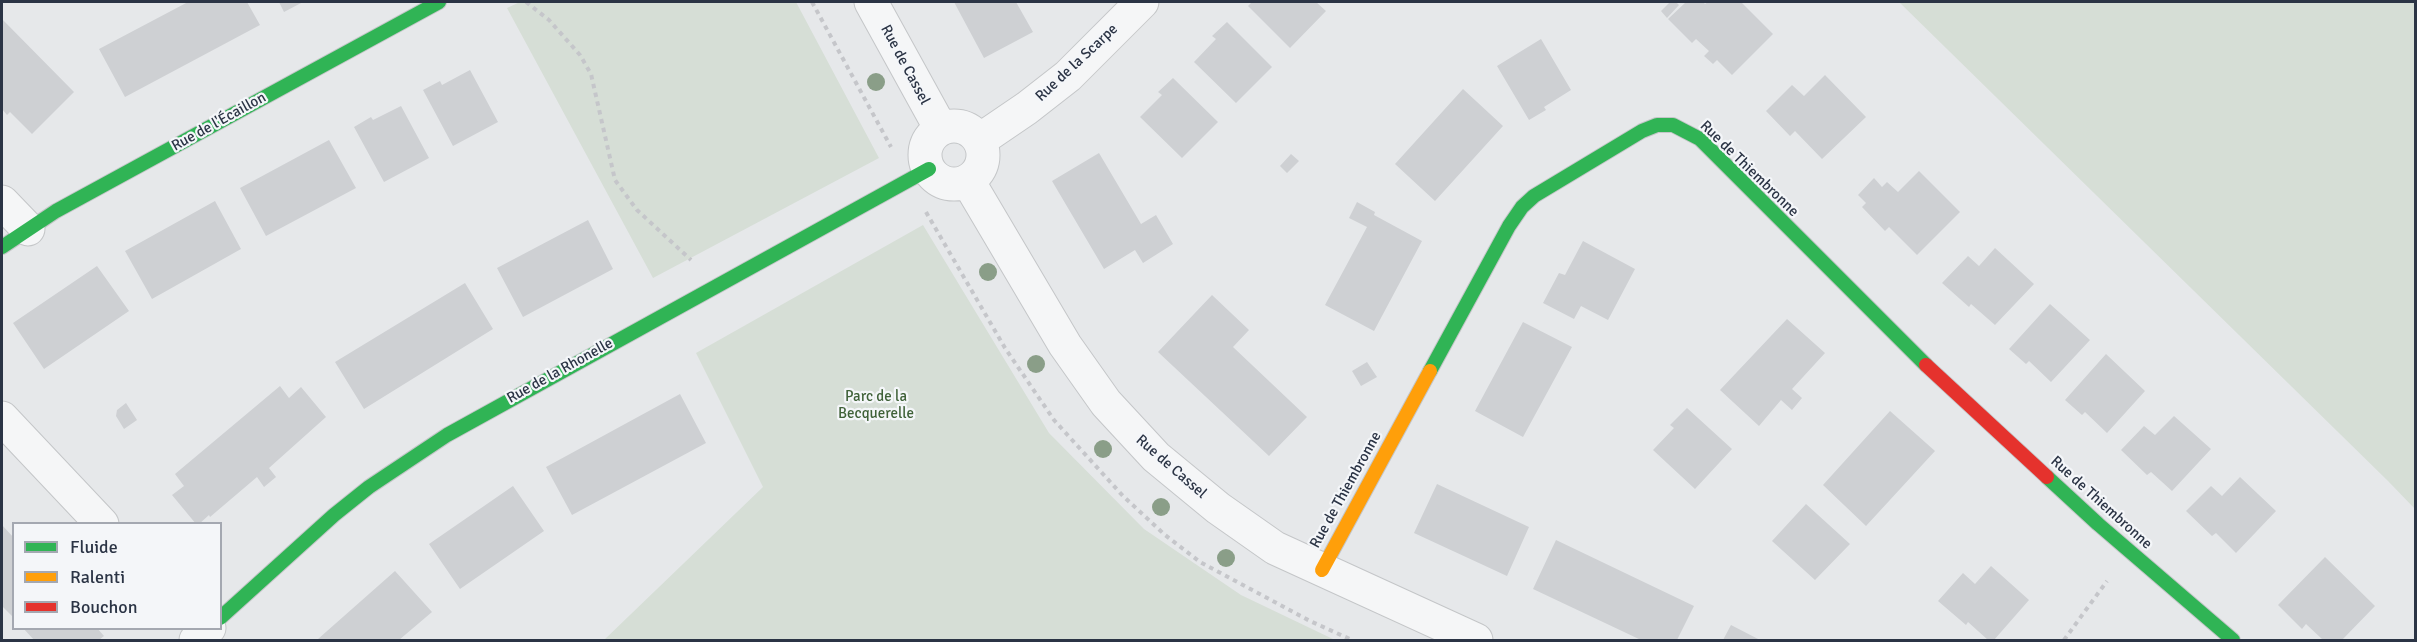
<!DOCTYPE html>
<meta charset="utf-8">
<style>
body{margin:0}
#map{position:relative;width:2417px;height:642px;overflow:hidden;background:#e6e8ea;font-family:Signika,sans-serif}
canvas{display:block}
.frame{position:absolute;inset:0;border:3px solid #2b3445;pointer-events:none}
.legend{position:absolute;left:12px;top:522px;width:210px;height:108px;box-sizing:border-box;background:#f4f6f9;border:2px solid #a4a8b1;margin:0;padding:8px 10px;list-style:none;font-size:18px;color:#2b3445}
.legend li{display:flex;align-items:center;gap:12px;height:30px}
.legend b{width:30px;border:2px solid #a4a8b1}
</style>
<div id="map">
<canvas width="2417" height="642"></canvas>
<div class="frame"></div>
<ul class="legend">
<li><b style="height:8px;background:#30b455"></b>Fluide</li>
<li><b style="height:8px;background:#ff9f0a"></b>Ralenti</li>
<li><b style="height:8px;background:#e5322d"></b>Bouchon</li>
</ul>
</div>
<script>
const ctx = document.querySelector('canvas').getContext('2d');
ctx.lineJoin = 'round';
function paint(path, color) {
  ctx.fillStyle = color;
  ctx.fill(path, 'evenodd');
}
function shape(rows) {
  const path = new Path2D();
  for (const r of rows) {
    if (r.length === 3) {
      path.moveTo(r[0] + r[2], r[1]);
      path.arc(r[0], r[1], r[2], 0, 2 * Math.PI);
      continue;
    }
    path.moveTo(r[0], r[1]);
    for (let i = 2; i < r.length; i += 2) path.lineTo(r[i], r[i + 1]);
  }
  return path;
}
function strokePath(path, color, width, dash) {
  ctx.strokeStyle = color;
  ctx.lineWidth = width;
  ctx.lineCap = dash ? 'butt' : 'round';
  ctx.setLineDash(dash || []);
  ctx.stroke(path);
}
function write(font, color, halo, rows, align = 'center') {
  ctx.font = font + ' Signika,sans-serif';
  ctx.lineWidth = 4.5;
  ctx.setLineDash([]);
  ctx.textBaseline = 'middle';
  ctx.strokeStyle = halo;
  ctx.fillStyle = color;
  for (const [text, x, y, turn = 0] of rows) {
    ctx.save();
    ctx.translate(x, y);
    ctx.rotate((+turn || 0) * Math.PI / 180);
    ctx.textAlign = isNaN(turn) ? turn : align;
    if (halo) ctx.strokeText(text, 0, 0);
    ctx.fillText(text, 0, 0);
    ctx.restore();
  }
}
const green = shape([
 [520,2,796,2,879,158,653,278,507,8],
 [1899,2,2415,2,2415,509,2388,481],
 [923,225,1049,433,1144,529,1241,595,1335,640,604,640,763,487,696,353]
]);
const building = shape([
 [188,2,247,2,260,25,125,97,99,49],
 [279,2,303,2,284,12],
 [954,2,1016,2,1033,32,984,58],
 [1252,2,1316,2,1326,11,1290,48,1248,6],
 [1670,2,1676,2,1679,5,1667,18,1661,11],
 [1686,2,1703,2,1705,4,1708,2,1741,2,1773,34,1732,75,1717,60,1713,64,1704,56,1709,51,1696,39,1692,43,1668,19],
 [2,19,74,92,32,134,10,112,7,115,2,109],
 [1227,22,1272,67,1236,103,1194,62,1216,39,1212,36],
 [1541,39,1571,90,1544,107,1546,110,1529,120,1497,66],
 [470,70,498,122,453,146,423,90,440,81,442,85],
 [1825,75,1866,117,1822,159,1795,131,1790,136,1766,111,1792,85,1804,96],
 [1173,78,1218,122,1182,158,1140,117,1162,95,1158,92],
 [1463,89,1503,126,1435,201,1395,164],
 [401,106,429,158,384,182,354,127,371,117,373,120],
 [329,140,356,188,266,236,240,188],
 [1099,153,1141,224,1156,215,1173,244,1143,263,1135,250,1104,269,1052,181],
 [1291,154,1299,161,1287,173,1280,166],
 [1919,171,1960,212,1917,255,1889,227,1885,231,1862,207,1866,203,1858,195,1874,178,1882,187,1887,182,1898,192],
 [215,201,241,249,152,299,125,251],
 [1357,202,1375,212,1374,215,1422,241,1374,331,1325,305,1367,227,1349,218],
 [588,220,613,269,523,317,497,268],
 [1583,241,1635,269,1608,320,1581,306,1574,319,1543,303,1559,273,1565,275],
 [1995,248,2034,284,1995,325,1971,304,1969,307,1942,283,1968,256,1979,266],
 [97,266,129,311,44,369,13,323],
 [465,283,493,329,364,409,335,362],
 [1212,295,1249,330,1233,347,1307,417,1269,456,1158,352],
 [2050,304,2090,340,2051,382,2029,361,2026,364,2009,349],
 [1787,319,1825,353,1792,389,1802,398,1792,410,1781,400,1759,426,1720,390],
 [1523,322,1572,347,1523,437,1475,411],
 [2106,354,2145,391,2107,433,2085,412,2082,415,2065,400],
 [1367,362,1377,377,1361,386,1352,371],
 [280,386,289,398,301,387,326,417,269,468,276,477,264,487,257,477,210,517,209,515,199,524,196,524,172,495,184,486,175,474],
 [680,394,706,443,572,515,546,467],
 [126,403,137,420,124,429,116,416,117,410],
 [1687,408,1732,449,1695,489,1653,450,1674,428,1670,425],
 [1890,411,1935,451,1866,526,1823,485],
 [2174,416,2211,449,2172,491,2151,472,2147,475,2121,450,2144,426,2155,435],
 [2240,477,2276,511,2236,553,2216,533,2212,536,2186,511,2211,486,2222,496],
 [1437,484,1529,527,1507,576,1414,533],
 [513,486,544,531,460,589,429,544],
 [1806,504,1850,544,1815,580,1772,541],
 [2,525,14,538,14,618,2,606],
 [1556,540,1694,606,1677,640,1641,640,1533,589],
 [2325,557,2375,606,2342,640,2323,640,2306,624,2302,629,2278,605],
 [1991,566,2029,600,1994,640,1988,640,1968,622,1966,625,1938,601,1963,573,1975,584],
 [395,571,432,612,399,640,320,640,318,639],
 [1731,625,1760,640,1723,640],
 [23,628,97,628,104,636,99,640,34,640]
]);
const path = shape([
 [526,2,549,20,580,55,591,74,615,180,637,210,691,260],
 [812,2,891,147],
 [926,212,1005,348,1054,420,1123,496,1165,535,1200,562,1310,621,1352,640],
 [2064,640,2107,581]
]);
const street = shape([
 [871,2,941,129],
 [954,155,29],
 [980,140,1027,108,1068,76,1142,2],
 [968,181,1065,345,1106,403,1156,457,1218,508,1275,548,1476,640],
 [2,202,28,229],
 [2,418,102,524],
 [196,640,209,628]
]);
const fast = shape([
 [2,247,56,211,439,2],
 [1430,371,1509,226,1522,207,1534,196,1642,131,1657,125,1673,125,1700,139,1926,365],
 [2047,477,2098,524,2233,640],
 [220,618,334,515,369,487,447,435,929,169]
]);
const slow = shape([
 [1322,570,1430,371]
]);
const jam = shape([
 [1926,365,2047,477]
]);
const trees = [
 [876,82],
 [988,272],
 [1036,364],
 [1103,449],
 [1161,507],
 [1226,558]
];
const streetNames = [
 ["Rue de la Scarpe",1077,63,-43],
 ["Rue de Cassel",905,65,62],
 ["Rue de l'Écaillon",219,122,-29],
 ["Rue de Thiembronne",1749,169,44],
 ["Rue de la Rhonelle",560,371,-29],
 ["Rue de Cassel",1171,467,41],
 ["Rue de Thiembronne",1346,490,-61],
 ["Rue de Thiembronne",2101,503,42]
];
const parkNames = [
 ["Parc de la",876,397],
 ["Becquerelle",876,414]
];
paint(green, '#d6ded6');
paint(building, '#ced0d3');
strokePath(street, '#c4c6c8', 35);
strokePath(fast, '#c4c6c8', 16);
strokePath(slow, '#c4c6c8', 16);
strokePath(jam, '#c4c6c8', 16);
strokePath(path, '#c5c6ca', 4, [4.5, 4.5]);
strokePath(street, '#f5f6f7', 33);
strokePath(fast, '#30b455', 14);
strokePath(slow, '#ff9f0a', 14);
strokePath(jam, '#e5322d', 14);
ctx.fillStyle = '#8a9e88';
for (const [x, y] of trees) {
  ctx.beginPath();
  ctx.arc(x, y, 9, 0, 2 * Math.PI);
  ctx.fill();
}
write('15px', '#2b3445', '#f4f6f9', streetNames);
write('15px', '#3f6138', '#f4f6f9', parkNames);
</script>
